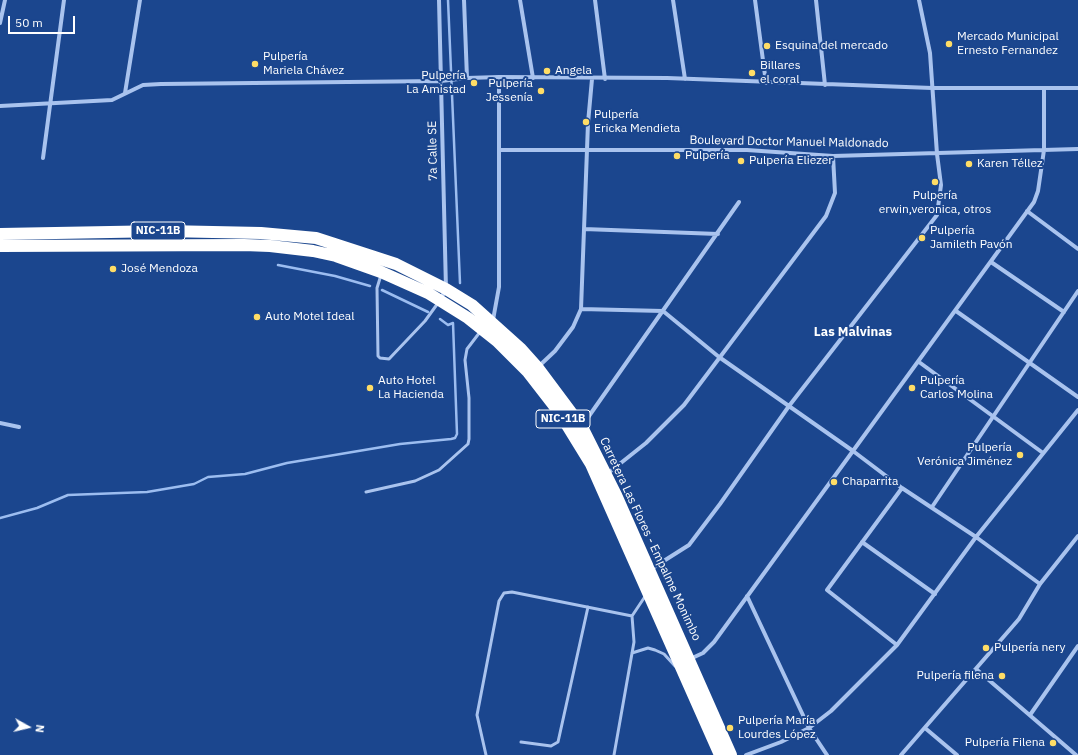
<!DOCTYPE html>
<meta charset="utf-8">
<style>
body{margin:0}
#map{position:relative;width:1078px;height:755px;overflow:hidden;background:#1b468e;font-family:"IBM Plex Sans",sans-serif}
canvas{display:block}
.north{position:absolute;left:8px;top:707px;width:40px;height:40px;-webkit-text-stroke:3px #1b468e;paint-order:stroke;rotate:98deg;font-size:11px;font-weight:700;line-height:16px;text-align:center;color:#fff}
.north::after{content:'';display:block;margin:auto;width:14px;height:18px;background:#fff;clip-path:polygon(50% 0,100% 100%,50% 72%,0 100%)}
.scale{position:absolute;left:8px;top:16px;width:67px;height:18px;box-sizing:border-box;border:2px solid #fff;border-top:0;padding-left:5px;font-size:12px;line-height:14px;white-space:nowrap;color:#fff;-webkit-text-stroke:3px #1b468e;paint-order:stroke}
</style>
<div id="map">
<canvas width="1078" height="755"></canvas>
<div class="north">N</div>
<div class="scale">50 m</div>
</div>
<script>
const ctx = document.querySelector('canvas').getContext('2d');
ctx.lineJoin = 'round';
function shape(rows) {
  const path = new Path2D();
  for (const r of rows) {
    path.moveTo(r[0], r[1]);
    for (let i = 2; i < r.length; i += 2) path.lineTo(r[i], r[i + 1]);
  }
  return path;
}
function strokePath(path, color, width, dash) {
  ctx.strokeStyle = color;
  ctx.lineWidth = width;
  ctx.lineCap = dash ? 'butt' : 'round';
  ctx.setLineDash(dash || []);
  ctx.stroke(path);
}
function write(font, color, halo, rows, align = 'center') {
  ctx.font = font + ' "IBM Plex Sans",sans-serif';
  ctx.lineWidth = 4;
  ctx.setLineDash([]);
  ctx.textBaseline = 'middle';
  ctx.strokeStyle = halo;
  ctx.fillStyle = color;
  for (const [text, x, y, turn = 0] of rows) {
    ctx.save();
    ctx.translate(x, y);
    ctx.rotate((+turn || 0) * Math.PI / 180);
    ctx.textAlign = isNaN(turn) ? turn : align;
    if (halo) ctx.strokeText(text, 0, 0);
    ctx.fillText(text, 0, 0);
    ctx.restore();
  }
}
const stream = shape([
 [448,0,460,283],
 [278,265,335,276,370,286],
 [382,290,428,312],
 [0,518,37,508,68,495,147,492,194,484,208,477,245,474,287,463,400,444,451,439,455,438,457,434,453,323,448,325,440,319]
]);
const lane = shape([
 [381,275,377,288,378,356,380,358,389,359,425,321,438,303],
 [366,492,415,481,439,470,468,444,469,439,469,398,465,360,467,349,480,332],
 [632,653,648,648,655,650,664,654,675,666],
 [521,742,551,746,558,742,588,607],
 [486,755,477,715,499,601,504,593,512,592,632,616],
 [614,755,634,642,632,616,646,595]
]);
const street = shape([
 [439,0,446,289,440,300],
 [464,0,467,78],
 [520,0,533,78],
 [595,0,605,79],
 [673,0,685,79],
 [755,0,766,83],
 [816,0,825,85],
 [0,23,5,0],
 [125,93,140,0],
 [0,106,112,100,143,85,161,84,441,81,467,78,499,77,667,78,932,88,1078,88],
 [499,150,747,150,833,156,1078,149],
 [43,158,64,0],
 [1027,211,1078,249],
 [584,229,718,234],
 [991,262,1064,312],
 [581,309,663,311,719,357,853,451,902,488,976,537,1040,584],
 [956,311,1078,397],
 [493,320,499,287,499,77],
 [919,362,1043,453],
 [538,367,555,351,573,327,581,309,588,123,592,79],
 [0,423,19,427],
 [582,426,739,202],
 [607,474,646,443,684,405,826,216,835,193,833,156],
 [932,507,1078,291],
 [862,542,935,594],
 [651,569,689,545,720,504,789,406,937,215,941,185,937,154,930,53,919,0],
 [747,596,809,728,827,755],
 [897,645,827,590,902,488],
 [690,659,703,653,714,642,1034,202,1038,191,1044,150,1044,88],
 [976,669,1076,755],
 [1030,715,1078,646],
 [925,728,957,755],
 [746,755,781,742,809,728,831,711,897,645,976,537,1078,410],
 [901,755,1019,619,1040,584,1078,536]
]);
const highway = shape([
 [0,234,165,231,261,233,316,238,396,264,446,289,472,305,521,349,538,368,582,427,616,495,731,755],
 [0,246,244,245,270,246,313,251,336,256,381,272,428,293,468,318,497,341,528,372,559,412,591,464,720,755]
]);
const markers = [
 [949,44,4,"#fd6"],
 [767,46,4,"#fd6"],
 [255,64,4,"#fd6"],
 [547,71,4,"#fd6"],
 [752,73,4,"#fd6"],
 [474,83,4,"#fd6"],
 [541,91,4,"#fd6"],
 [586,122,4,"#fd6"],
 [677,156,4,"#fd6"],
 [741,161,4,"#fd6"],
 [969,164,4,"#fd6"],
 [935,182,4,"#fd6"],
 [922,238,4,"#fd6"],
 [113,269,4,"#fd6"],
 [257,317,4,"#fd6"],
 [370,388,4,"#fd6"],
 [912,388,4,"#fd6"],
 [1020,455,4,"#fd6"],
 [834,482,4,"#fd6"],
 [986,648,4,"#fd6"],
 [1002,676,4,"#fd6"],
 [730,728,4,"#fd6"],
 [1053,743,4,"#fd6"]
];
const shields = [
 [158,231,54],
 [563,419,54]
];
const shieldNames = [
 ["NIC-11B",158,231],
 ["NIC-11B",563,419]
];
const poiNames = [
 ["Mercado Municipal",957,37],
 ["Ernesto Fernandez",957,51],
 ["Esquina del mercado",775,46],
 ["Pulpería",263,57],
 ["Mariela Chávez",263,71],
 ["Billares",760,66],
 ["el coral",760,80],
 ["Angela",555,71],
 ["Pulpería",466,76,"right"],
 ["La Amistad",466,90,"right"],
 ["Pulpería",533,84,"right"],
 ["Jessenía",533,98,"right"],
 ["Pulpería",594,115],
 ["Ericka Mendieta",594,129],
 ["Pulpería",685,156],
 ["Pulpería Eliezer",749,161],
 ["Karen Téllez",977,164],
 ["Pulpería",935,196,"center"],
 ["erwin,veronica, otros",935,210,"center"],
 ["Pulpería",930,231],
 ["Jamileth Pavón",930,245],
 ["José Mendoza",121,269],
 ["Auto Motel Ideal",265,317],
 ["Auto Hotel",378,381],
 ["La Hacienda",378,395],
 ["Pulpería",920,381],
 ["Carlos Molina",920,395],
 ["Pulpería",1012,448,"right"],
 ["Verónica Jiménez",1012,462,"right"],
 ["Chaparrita",842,482],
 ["Pulpería nery",994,648],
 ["Pulpería filena",994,676,"right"],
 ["Pulpería María",738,721],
 ["Lourdes López",738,735],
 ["Pulpería Filena",1045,743,"right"]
];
const streetNames = [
 ["Boulevard Doctor Manuel Maldonado",789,142,1],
 ["7a Calle SE",433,151,-91],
 ["Carretera Las Flores - Empalme Monimbo",650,539,65]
];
const neighbourhoodNames = [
 ["Las Malvinas",853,332]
];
strokePath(stream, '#9cbdf0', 2.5);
strokePath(lane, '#a9c3ee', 3);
strokePath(street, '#a9c3ee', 4);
strokePath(highway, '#fff', 12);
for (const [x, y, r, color] of markers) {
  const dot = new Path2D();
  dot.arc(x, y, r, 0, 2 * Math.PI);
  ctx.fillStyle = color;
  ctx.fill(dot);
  strokePath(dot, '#1b468e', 1.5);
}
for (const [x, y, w] of shields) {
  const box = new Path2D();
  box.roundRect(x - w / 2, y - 9, w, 18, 3);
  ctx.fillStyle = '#1b468e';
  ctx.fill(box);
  strokePath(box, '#fff', 1);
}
write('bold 11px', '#fff', null, shieldNames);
write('12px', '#fff', '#1b468e', poiNames, 'left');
write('12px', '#fff', '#1b468e', streetNames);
write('bold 13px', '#fff', '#1b468e', neighbourhoodNames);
</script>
